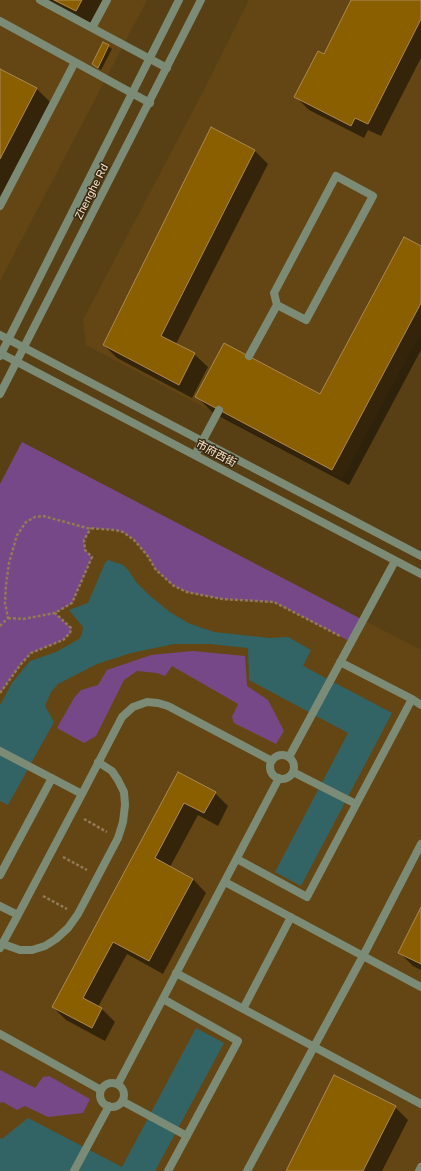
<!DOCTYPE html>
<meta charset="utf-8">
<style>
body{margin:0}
canvas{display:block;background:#583f14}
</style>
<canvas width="421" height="1171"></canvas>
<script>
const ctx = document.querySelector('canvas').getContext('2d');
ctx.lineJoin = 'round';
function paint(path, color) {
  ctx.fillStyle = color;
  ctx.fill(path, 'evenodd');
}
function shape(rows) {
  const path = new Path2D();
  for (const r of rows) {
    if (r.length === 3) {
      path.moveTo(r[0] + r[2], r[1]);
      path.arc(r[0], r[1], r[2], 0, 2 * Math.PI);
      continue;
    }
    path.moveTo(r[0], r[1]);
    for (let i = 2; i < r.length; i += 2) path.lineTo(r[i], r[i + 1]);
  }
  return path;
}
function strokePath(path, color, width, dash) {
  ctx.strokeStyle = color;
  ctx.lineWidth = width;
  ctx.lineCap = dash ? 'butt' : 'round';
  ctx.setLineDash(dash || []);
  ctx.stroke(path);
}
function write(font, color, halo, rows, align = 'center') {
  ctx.font = font + ' Arial,"Noto Sans SC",sans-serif';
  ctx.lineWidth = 3;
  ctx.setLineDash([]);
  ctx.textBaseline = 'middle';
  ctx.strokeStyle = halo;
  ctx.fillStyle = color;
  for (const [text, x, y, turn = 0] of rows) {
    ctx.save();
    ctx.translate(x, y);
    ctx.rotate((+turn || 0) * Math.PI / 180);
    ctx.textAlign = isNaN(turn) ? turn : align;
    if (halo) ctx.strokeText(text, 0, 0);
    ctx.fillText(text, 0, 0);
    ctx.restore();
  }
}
const built = shape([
 [0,0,147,0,0,281],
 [249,0,421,0,421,332,342,479,86,345,83,320,206,86],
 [22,442,421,650,421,1171,0,1171,0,484]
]);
const green = shape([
 [22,442,363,620,351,642,274,602,222,599,187,592,174,586,156,570,147,555,134,540,123,532,115,530,91,528,84,540,85,550,92,557,72,603,55,613,71,628,70,633,63,640,31,653,21,664,0,693,0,484],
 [193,651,245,656,247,686,268,700,284,731,276,744,234,723,232,717,238,704,172,666,165,676,157,673,137,671,124,680,96,736,84,743,57,728,74,698,81,690,98,685,107,670,151,655],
 [0,1070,35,1088,43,1077,49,1076,90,1099,83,1113,48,1117,25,1106,17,1110,3,1102,0,1103]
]);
const water = shape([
 [108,560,123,565,128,570,136,582,150,596,170,612,188,623,214,632,270,638,288,637,311,650,303,666,392,713,301,886,275,872,348,733,249,680,248,648,210,644,174,644,131,653,97,664,58,684,51,692,45,706,54,722,8,805,0,801,0,705,12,683,30,661,56,652,79,639,82,634,83,627,69,610,88,603,105,563],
 [196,1028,224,1043,155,1171,0,1171,0,1138,2,1139,28,1118,122,1167]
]);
const shadow = shape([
 [41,0,106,0,92,27],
 [352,0,421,0,421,58,381,136,368,130,364,138,309,110,296,97,324,56],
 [104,43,112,49,101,70,93,64],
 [0,70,37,89,50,102,0,197],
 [212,129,255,151,268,164,176,344,194,354,208,367,192,398,117,358,104,345],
 [421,247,421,350,349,485,213,413,197,397,320,395],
 [178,773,215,793,228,806,218,826,198,815,170,867,193,879,206,893,163,974,127,954,98,1007,102,1009,115,1022,105,1041,66,1020,53,1007],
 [421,910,421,970,413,966,399,952],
 [395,1107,408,1120,382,1171,287,1171]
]);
const building = shape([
 [54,0,82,0,76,11,54,0],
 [351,0,421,0,421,19,368,124,355,118,351,126,294,97,318,51,324,54,351,0],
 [103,42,109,45,98,68,92,64,103,42],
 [0,69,37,88,0,159,0,69],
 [211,127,255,150,161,336,195,353,179,385,103,345,211,127],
 [404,237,421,246,421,303,332,470,195,397,224,343,320,394,404,237],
 [178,772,216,792,204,813,184,803,155,858,193,879,149,961,113,942,83,998,102,1008,92,1028,52,1007,178,772],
 [421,907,421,964,398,953,421,907],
 [334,1075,396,1106,363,1171,286,1171,334,1075]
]);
const path = shape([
 [8,618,23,619,55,613,72,603,92,557,85,550,84,540,91,528],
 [0,626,8,618,5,603,6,585,9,563,17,535,26,522,35,517,43,516,87,528,115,530,123,532,134,540,147,555,156,570,174,586,187,592,222,599,274,602,340,636],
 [0,693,21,664,31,653,63,640,70,633,71,628,55,613],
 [84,819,107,832],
 [63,857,87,870],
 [43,896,67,909]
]);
const service = shape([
 [40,0,92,28],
 [107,0,92,28,167,68],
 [0,21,75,62],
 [0,206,75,62,150,103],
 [249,356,277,305,274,293,336,176,373,196,306,320,277,305],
 [195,455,219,410],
 [412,699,421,705],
 [0,751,82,794,18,915,0,906],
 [282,767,12],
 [289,757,395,561],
 [293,772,356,804],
 [82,794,122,717,133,707,147,702,158,703,168,706,272,761],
 [237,859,307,897,412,699,340,662],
 [0,875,52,778],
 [225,882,421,987],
 [3,944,20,950,32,950,45,946,56,939,68,928,78,914,118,838,123,822,125,805,124,792,118,780,112,771,98,762],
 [0,948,18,915],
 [176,973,421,1104],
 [163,999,238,1041,168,1171],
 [243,1009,291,917],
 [0,1034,101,1090],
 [112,1095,12],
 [118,1084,279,778],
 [122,1101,187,1136],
 [74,1171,109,1106],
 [247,1171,363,956,421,844],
 [419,1171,421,1167]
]);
const tertiary = shape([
 [0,335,421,556],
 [0,353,421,574],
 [0,356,179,0],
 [0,394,201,0]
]);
const streetNames = [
 ["Zhenghe Rd",92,192,-63],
 ["市府西街",216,454,28]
];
paint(built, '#634614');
paint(green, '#774887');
paint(water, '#326465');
paint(shadow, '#0007');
paint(building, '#8a5f00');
strokePath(building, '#ac8852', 1);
strokePath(path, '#917a55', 2.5, [3, 2]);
strokePath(service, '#7b8b75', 8);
strokePath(tertiary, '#7b8b75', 8);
write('11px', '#fce8cd', '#362811', streetNames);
</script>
